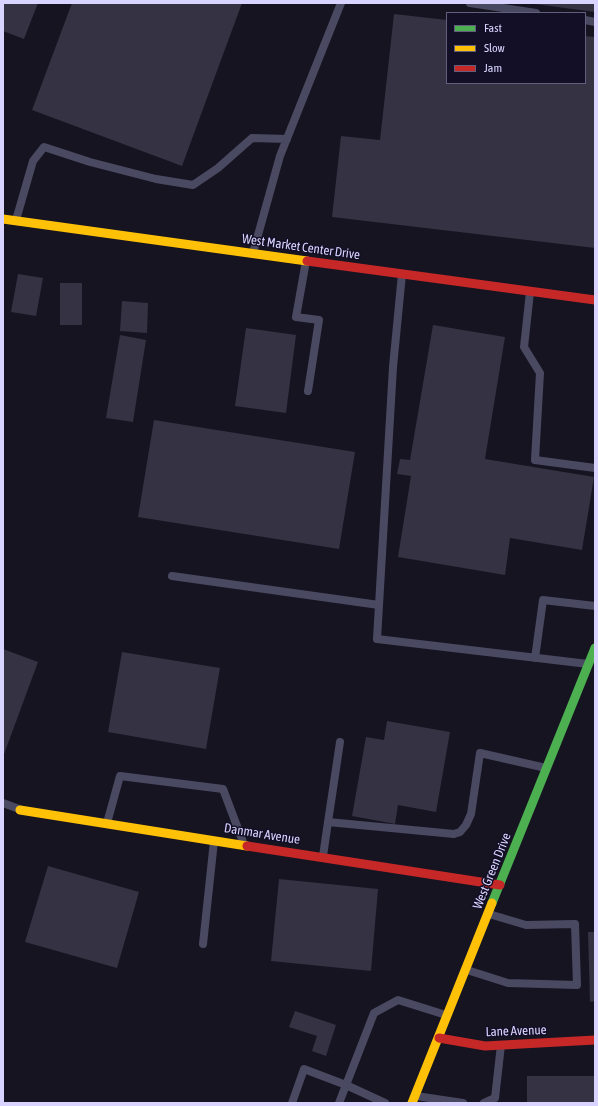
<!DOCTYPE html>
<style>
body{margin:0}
#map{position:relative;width:598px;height:1106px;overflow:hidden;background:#161421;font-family:"Asap Condensed",sans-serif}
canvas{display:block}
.frame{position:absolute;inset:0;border:4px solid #d9d4ff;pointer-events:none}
.legend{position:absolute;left:446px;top:12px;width:140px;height:72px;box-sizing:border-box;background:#130f26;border:1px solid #625e7d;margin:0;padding:5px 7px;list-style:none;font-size:12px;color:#d9d4ff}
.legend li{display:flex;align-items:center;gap:8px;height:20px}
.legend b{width:20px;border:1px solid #625e7d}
</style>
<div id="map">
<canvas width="598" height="1106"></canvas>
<div class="frame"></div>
<ul class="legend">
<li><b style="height:5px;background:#4caf50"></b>Fast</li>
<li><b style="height:5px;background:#ffc107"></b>Slow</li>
<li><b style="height:5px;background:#c62828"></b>Jam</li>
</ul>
</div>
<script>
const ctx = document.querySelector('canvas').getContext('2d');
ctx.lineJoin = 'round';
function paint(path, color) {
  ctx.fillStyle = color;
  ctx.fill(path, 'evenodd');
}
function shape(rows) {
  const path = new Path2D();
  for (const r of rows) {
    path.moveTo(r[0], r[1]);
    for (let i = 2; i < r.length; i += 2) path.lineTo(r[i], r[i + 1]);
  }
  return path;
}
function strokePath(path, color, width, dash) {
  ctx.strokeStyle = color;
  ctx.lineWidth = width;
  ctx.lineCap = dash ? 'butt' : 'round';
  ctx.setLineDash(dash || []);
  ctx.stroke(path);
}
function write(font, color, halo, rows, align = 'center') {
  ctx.font = font + ' "Asap Condensed",sans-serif';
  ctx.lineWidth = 3;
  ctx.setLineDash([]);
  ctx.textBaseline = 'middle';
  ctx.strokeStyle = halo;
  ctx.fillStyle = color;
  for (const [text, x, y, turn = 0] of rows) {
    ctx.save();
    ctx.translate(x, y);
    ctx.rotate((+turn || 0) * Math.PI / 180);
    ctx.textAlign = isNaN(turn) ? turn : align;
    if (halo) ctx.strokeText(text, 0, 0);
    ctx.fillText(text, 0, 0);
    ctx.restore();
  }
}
const building = shape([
 [3,3,38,3,24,39,3,31],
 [72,3,242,3,182,166,32,110],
 [536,3,595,3,595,12,535,4],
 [394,14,447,20,447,83,585,83,585,36,595,37,595,248,332,217,341,136,380,140],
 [18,274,43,278,36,316,11,312],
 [60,283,82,283,82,325,60,325],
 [122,301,148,303,147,333,120,331],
 [433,325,505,337,485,459,594,477,582,550,510,538,505,575,398,557,411,476,397,474,400,459,410,460],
 [246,328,296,335,286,413,235,406],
 [120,335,146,340,133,422,106,418],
 [154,420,355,452,339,549,138,517],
 [3,649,38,662,3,757],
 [122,652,220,668,206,749,108,732],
 [387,721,450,732,436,812,398,805,395,824,352,816,366,737,384,740],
 [48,866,139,892,117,968,25,942],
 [279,879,378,889,371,971,271,961],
 [588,932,595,932,595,1001,590,1002],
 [295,1011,336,1025,326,1056,312,1051,317,1036,289,1027],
 [527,1076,595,1076,595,1103,527,1103]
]);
const lane = shape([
 [470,3,536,13],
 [585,20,595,22],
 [16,220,33,161,44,147,90,162,156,179,193,185,218,168,252,138,287,139],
 [253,253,280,156,341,3],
 [306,261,296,317,319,320,308,391],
 [402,274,393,367,377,639,588,664],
 [530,292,524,347,540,373,535,460,595,468],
 [172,576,379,605],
 [535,658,543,600,595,606],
 [3,803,19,809],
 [328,822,340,742],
 [107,823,120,776,223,789,243,842],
 [323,856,328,822,454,834,460,832,466,825,471,814,480,753,546,768],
 [203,944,214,841],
 [467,970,508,983,577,985,575,924,526,925,489,914],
 [416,1096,463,1103],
 [292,1103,304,1069,346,1085,339,1103],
 [385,1103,346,1085,374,1013,398,1000,446,1015],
 [484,1103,495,1098,501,1045]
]);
const fast = shape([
 [492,903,595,648]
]);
const slow = shape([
 [3,219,307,261],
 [20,810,247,846],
 [412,1103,492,903]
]);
const jam = shape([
 [307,261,595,300],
 [247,846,500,885],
 [439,1038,485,1046,595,1040]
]);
const streetNames = [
 ["West Market Center Drive",301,247,8],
 ["Danmar Avenue",262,834,9],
 ["West Green Drive",492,871,-68],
 ["Lane Avenue",516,1031,-2]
];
paint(building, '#343243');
strokePath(lane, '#4a4962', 8);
strokePath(fast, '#4caf50', 9);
strokePath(slow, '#ffc107', 9);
strokePath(jam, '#c62828', 9);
write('13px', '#d9d4ff', '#130f26', streetNames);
</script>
